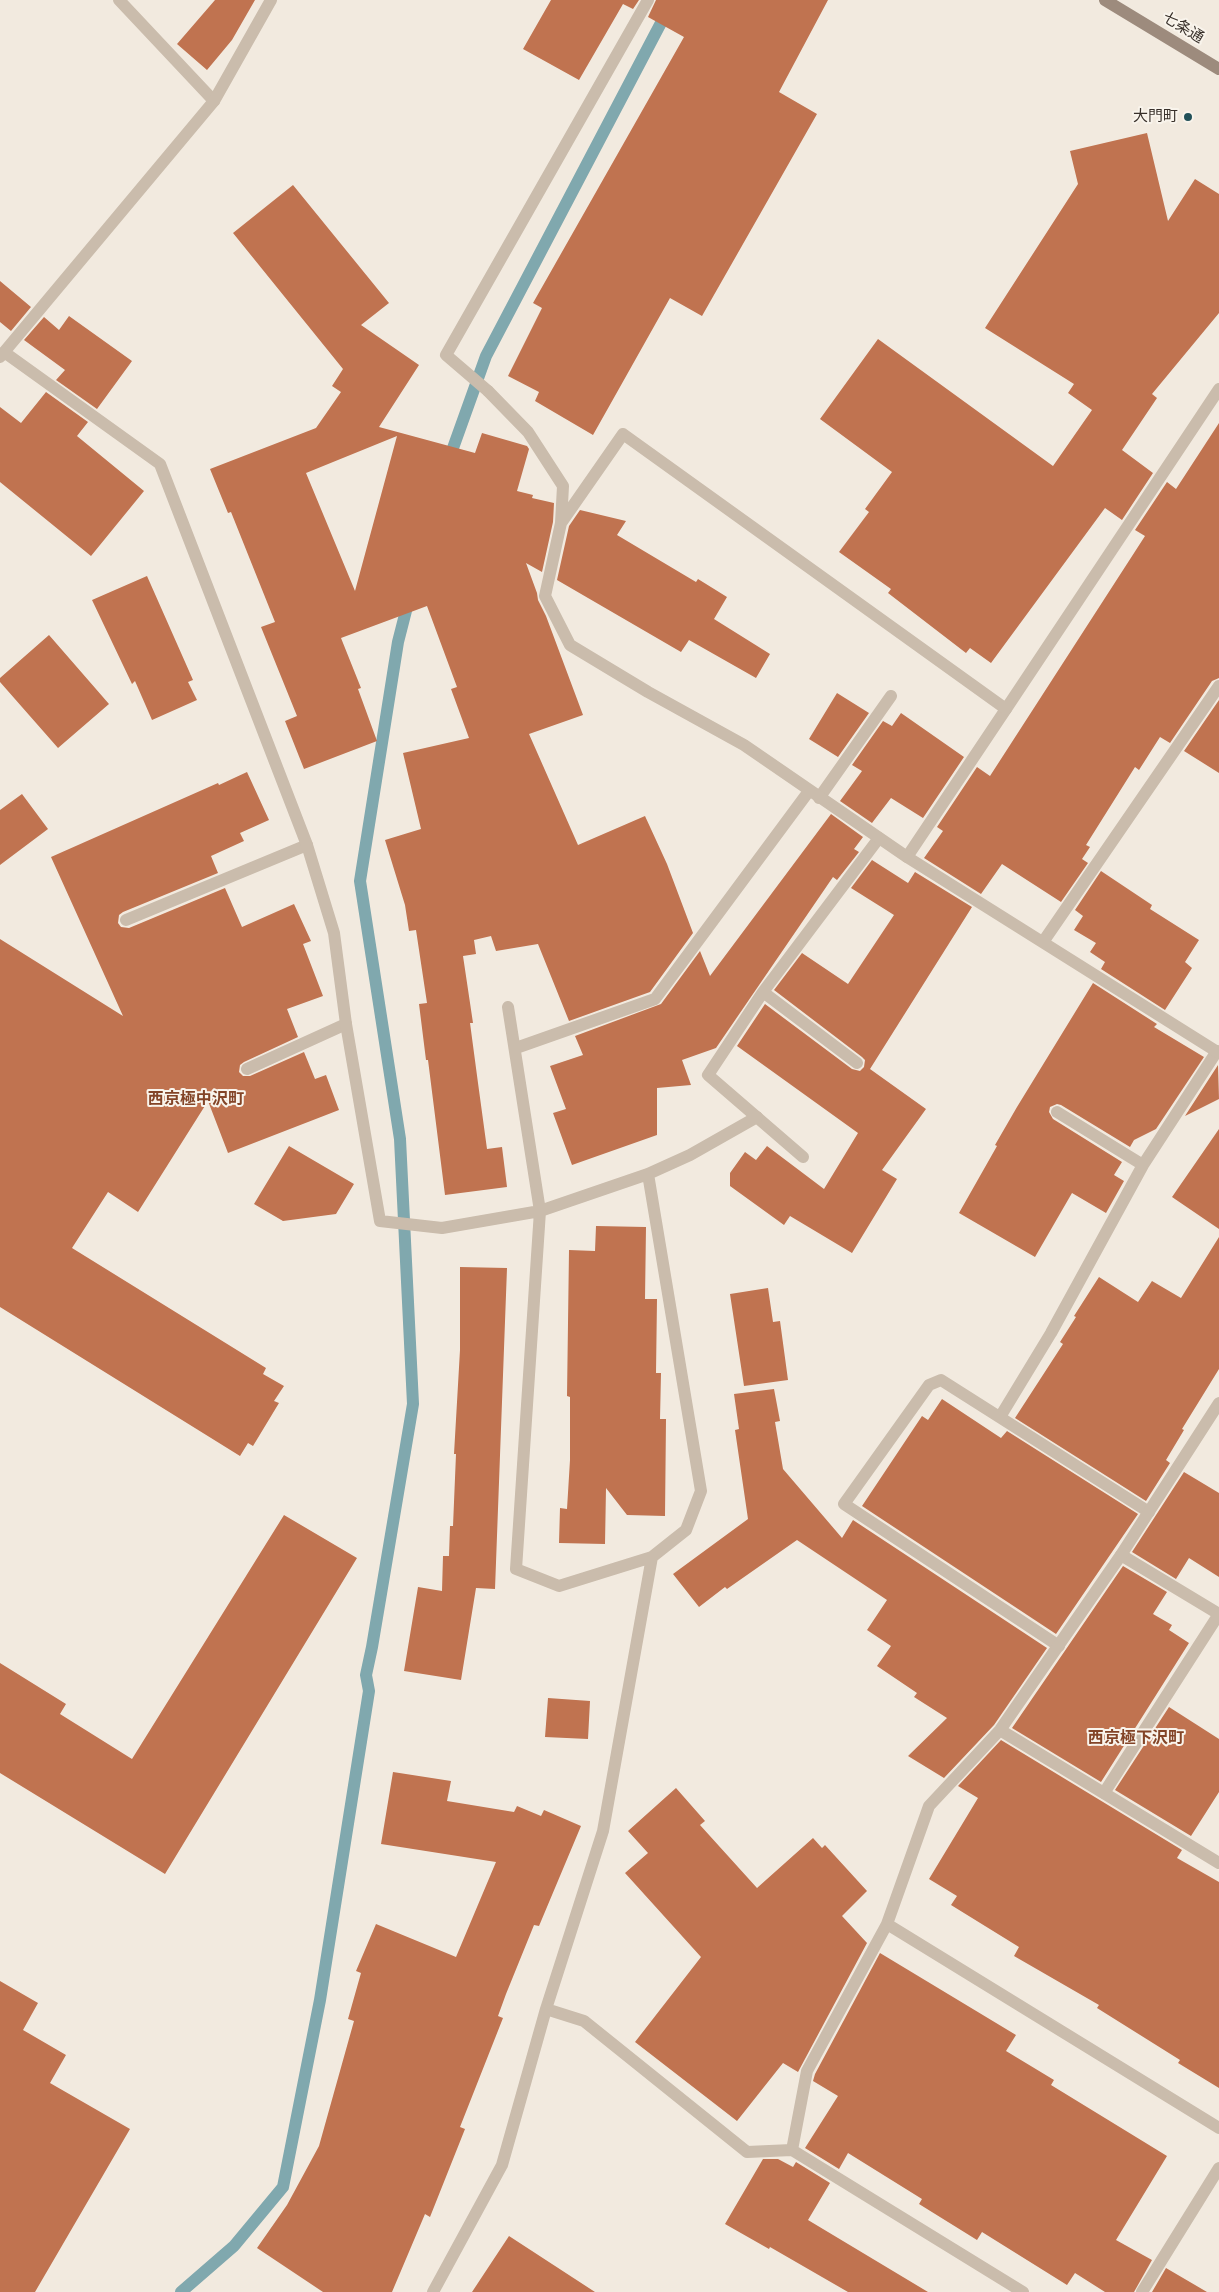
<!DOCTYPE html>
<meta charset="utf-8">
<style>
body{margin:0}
canvas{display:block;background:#f2eadf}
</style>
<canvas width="1219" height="2292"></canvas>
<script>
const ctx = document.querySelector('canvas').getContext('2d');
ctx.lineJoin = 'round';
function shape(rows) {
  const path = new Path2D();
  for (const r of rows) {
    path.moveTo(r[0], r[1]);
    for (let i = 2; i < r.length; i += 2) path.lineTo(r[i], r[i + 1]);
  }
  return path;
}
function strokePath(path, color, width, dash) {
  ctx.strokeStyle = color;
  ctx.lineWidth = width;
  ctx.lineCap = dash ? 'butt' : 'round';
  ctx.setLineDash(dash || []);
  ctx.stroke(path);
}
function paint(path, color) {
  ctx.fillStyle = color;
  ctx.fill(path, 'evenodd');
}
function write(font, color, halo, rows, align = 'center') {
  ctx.font = font + ' Manrope,"Noto Sans JP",sans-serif';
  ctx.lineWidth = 4;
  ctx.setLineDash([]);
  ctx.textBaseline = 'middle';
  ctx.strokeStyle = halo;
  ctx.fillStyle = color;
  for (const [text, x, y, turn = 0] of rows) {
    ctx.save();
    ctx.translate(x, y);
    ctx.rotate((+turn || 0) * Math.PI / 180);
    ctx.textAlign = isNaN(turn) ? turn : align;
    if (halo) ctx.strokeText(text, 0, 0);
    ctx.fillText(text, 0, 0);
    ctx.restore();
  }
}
const stream = shape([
 [448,462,486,356,673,0],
 [181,2292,234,2246,283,2187,320,2000,369,1691,366,1675,372,1647,413,1404,400,1139,360,881,398,642,409,599]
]);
const building = shape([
 [215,0,255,0,232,40,207,70,177,44],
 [551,0,639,0,633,9,623,4,579,80,523,49],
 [656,0,828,0,779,92,817,114,702,316,670,298,593,435,535,401,539,392,508,376,542,308,533,303,684,37,648,17],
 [1147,133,1168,221,1195,179,1219,194,1219,313,1152,394,1157,398,1122,450,1153,473,1122,520,1105,508,991,663,970,648,966,653,888,593,891,589,839,552,869,512,865,509,892,472,820,419,878,339,1053,466,1092,410,1068,393,1074,384,985,328,1078,184,1070,151],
 [293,185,389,303,361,325,419,365,379,427,475,453,482,433,527,446,529,449,517,491,533,495,532,498,554,503,553,522,542,572,526,563,537,593,538,600,546,616,583,715,529,734,578,845,645,816,667,864,693,933,650,992,569,1021,538,944,496,951,491,936,474,940,476,954,463,956,473,1023,470,1023,478,1083,487,1149,502,1147,507,1187,445,1195,428,1060,426,1060,419,1004,427,1003,416,930,409,931,405,905,385,840,421,829,403,753,469,738,451,689,457,687,427,606,341,638,361,688,358,689,377,741,304,769,285,721,297,716,261,627,275,622,231,512,228,513,210,469,316,428,341,392,332,386,343,369,233,233],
 [397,436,355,591,306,473],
 [0,281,31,307,11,331,0,322],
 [69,316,132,361,97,409,56,380,65,370,24,340,44,317,59,330],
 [46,392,88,422,77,436,144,491,91,556,0,482,0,407,21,423],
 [1219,423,1219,678,1212,681,1170,743,1160,737,1139,770,1135,767,1086,845,1090,847,1082,859,1088,863,1061,902,1002,864,981,894,924,858,943,831,937,827,977,767,990,776,1145,536,1135,530,1167,482,1176,489],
 [580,510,626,521,617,535,696,582,698,579,727,597,714,619,770,654,756,678,689,640,681,652,557,580,569,526],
 [147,576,193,680,188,682,197,700,152,720,135,681,132,684,92,600],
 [49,635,109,704,58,748,0,682,0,678],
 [837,693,869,713,838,757,809,739],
 [1219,700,1219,773,1184,751],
 [901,713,964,757,923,818,891,798,872,823,840,801,862,771,852,765,883,721,892,726],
 [247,772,269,820,240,833,244,841,211,856,218,873,123,912,119,915,118,923,121,927,129,928,225,888,242,927,294,904,311,941,303,944,323,996,287,1009,298,1037,244,1062,240,1065,239,1072,243,1076,250,1076,304,1052,315,1079,326,1075,339,1110,228,1153,208,1101,138,1212,108,1192,72,1248,266,1368,263,1374,284,1386,274,1401,279,1403,253,1446,248,1443,240,1456,0,1307,0,939,123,1016,51,857,218,783,219,785],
 [22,794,48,829,0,865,0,810],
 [831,814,863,837,854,849,859,852,837,880,833,877,716,1048,682,1060,691,1085,657,1088,657,1135,572,1165,553,1113,566,1109,550,1066,583,1055,575,1036,661,1004,700,951,710,976],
 [872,860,908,883,915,872,972,907,870,1069,926,1109,882,1170,897,1179,852,1253,790,1216,784,1225,730,1186,730,1173,745,1152,756,1160,767,1146,824,1189,858,1133,737,1046,765,1004,852,1069,860,1071,864,1067,865,1060,862,1057,774,990,802,953,848,984,894,915,851,888],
 [1101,871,1152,905,1150,909,1199,940,1185,962,1192,968,1165,1010,1101,969,1105,962,1090,952,1096,943,1074,930,1083,916,1075,910],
 [1093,983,1157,1024,1154,1027,1204,1057,1156,1129,1134,1140,1130,1147,1061,1105,1057,1104,1050,1107,1049,1112,1053,1119,1122,1162,1114,1175,1124,1181,1106,1213,1072,1193,1035,1257,959,1213,997,1146,995,1145,1017,1107],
 [1218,1065,1219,1099,1185,1116],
 [1219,1129,1219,1229,1172,1197],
 [289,1146,354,1184,336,1214,283,1221,254,1204],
 [596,1226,646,1227,645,1299,657,1299,656,1373,661,1373,660,1419,666,1419,665,1516,627,1515,606,1488,605,1544,559,1543,560,1508,567,1509,570,1460,570,1397,567,1396,569,1250,595,1251],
 [1219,1237,1219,1369,1182,1429,1184,1430,1166,1460,1170,1463,1146,1501,1015,1418,1063,1344,1060,1342,1076,1317,1074,1316,1099,1277,1138,1302,1152,1281,1181,1298],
 [460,1267,507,1268,495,1589,476,1588,461,1680,404,1671,418,1587,442,1591,443,1556,449,1556,450,1526,453,1526,456,1454,454,1454,460,1350],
 [768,1288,773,1322,780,1321,788,1380,744,1386,730,1294],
 [774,1389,780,1421,775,1422,783,1469,842,1538,853,1520,1047,1648,994,1725,944,1778,908,1756,947,1718,914,1697,917,1693,877,1666,891,1646,867,1630,887,1600,797,1540,727,1589,725,1587,699,1607,673,1574,748,1519,735,1430,739,1429,734,1394],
 [942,1399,1001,1438,1007,1431,1138,1514,1056,1634,862,1506,922,1416,928,1420],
 [1184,1472,1219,1493,1219,1577,1189,1558,1176,1579,1132,1552],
 [284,1515,357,1558,165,1874,0,1773,0,1663,66,1704,60,1714,132,1759],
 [1123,1566,1167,1592,1153,1614,1172,1625,1169,1630,1189,1643,1101,1782,1012,1728],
 [548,1698,590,1701,588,1739,545,1737],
 [1169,1707,1219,1739,1219,1792,1191,1836,1115,1790],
 [1001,1740,1182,1850,1177,1858,1219,1882,1219,2088,1178,2063,1180,2060,1097,2008,1099,2005,1014,1956,1019,1947,951,1905,957,1896,929,1879,978,1798,958,1786],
 [393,1772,451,1781,447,1801,514,1812,517,1806,541,1816,544,1810,581,1826,539,1926,534,1925,506,1994,498,2016,503,2018,460,2127,465,2129,430,2217,425,2214,392,2292,323,2292,257,2248,287,2205,319,2146,354,2021,348,2019,361,1973,356,1971,376,1924,456,1957,496,1862,381,1844],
 [676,1788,705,1821,700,1825,757,1888,813,1838,822,1848,825,1845,867,1891,842,1916,867,1943,798,2072,783,2063,737,2121,635,2042,701,1957,625,1873,648,1853,628,1831],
 [880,1953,1016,2035,1006,2051,1054,2080,1051,2085,1167,2156,1116,2240,1152,2260,1134,2292,1105,2292,1075,2273,1067,2285,982,2232,977,2240,919,2204,922,2199,848,2153,839,2169,805,2148,838,2096,813,2081,815,2074],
 [0,1981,38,2003,23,2030,66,2055,50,2083,130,2129,35,2292,0,2292],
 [763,2159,778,2159,793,2167,796,2162,830,2183,808,2220,928,2292,848,2292,770,2247,769,2249,725,2224],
 [509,2236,595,2292,472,2292],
 [1166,2268,1207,2292,1152,2292]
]);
const service = shape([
 [119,0,214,101],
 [488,391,446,355,648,0],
 [819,798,891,696],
 [907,857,1006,709],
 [126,920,307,845],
 [763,992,857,1063],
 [247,1069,346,1024],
 [1057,1112,1143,1165],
 [803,1157,708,1075,763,992,879,838],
 [1000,1417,1051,1333,1143,1165,1217,1051],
 [1121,1555,1219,1614],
 [1059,1646,844,1504,929,1385,941,1380,1149,1512],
 [1104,1793,1219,1614]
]);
const minor = shape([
 [4,352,160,464,307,845,334,933,346,1024,380,1221,442,1228,540,1211,648,1174,690,1155,757,1117],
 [0,357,214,101,271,0],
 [488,391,528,432,563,486,561,523,545,596,570,645,648,692,744,745,907,857,1219,1053],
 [561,523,623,434,1006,709,1219,389],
 [1043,942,1219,686],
 [508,1007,540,1211,516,1569,559,1586,652,1557,686,1530,701,1491,648,1174],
 [516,1048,655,999,809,791],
 [1000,1730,1219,1863],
 [887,1924,1219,2128],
 [546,2009,584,2021,747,2152,792,2150,1023,2292],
 [792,2150,807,2071,887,1924,929,1806,1000,1730,1121,1555,1219,1403],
 [433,2292,502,2165,546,2009,603,1831,652,1557],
 [1142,2292,1219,2168]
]);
const secondary = shape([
 [1105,0,1219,69]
]);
const markers = [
 [1188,117,5,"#225058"]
];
const streetNames = [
 ["七条通",1183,28,31]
];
const poiNames = [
 ["大門町",1178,117]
];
const neighbourhoodNames = [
 ["西京極中沢町",196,1100],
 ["西京極下沢町",1136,1739]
];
strokePath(stream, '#80a8ae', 12);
paint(building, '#c07350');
strokePath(service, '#cabcac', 12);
strokePath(minor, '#cabcac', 12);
strokePath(secondary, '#9d8b7d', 12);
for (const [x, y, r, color] of markers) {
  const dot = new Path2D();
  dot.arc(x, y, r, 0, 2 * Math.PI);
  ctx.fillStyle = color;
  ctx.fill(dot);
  strokePath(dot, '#f9f4ec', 2);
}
write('15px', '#38302a', '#f9f4ec', streetNames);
write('15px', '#38302a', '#f9f4ec', poiNames, 'right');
write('bold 16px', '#834427', '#f9f4ec', neighbourhoodNames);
</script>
